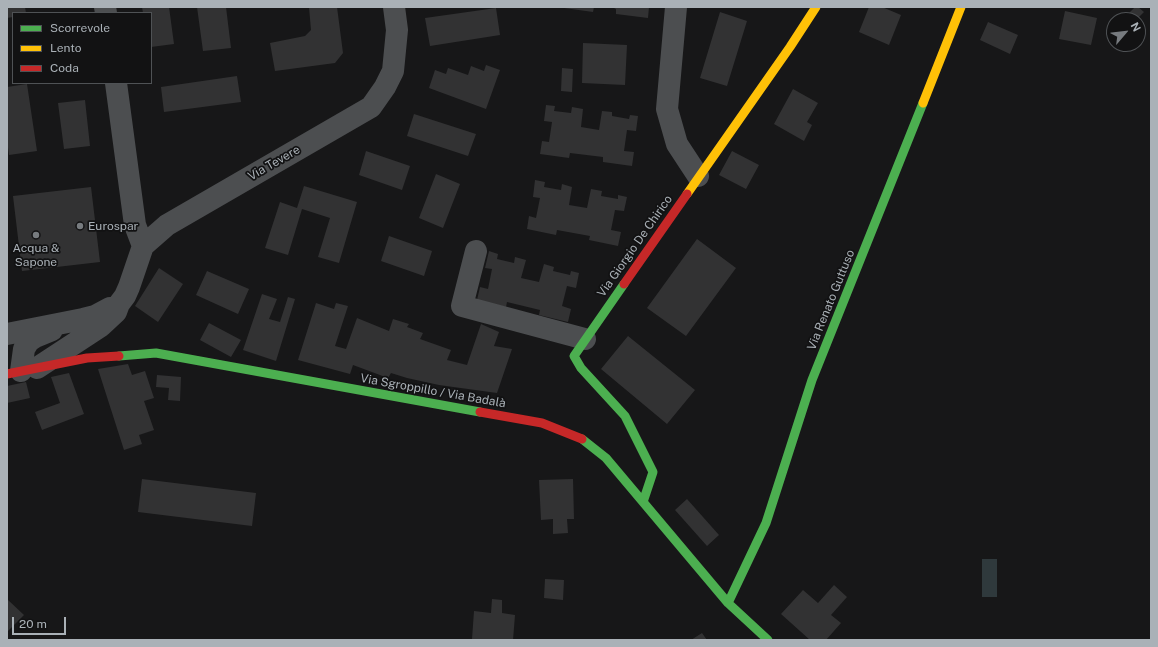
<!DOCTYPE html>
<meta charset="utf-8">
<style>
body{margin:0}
#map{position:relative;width:1158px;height:647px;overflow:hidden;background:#171718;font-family:"Public Sans",sans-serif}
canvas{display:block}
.frame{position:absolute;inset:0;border:8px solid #aab1b7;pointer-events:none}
.legend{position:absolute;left:12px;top:12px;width:140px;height:72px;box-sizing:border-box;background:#121213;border:1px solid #4f5255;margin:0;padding:5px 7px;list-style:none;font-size:12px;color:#aab1b7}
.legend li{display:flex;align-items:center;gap:8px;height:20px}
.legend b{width:20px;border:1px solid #4f5255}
.north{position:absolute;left:1106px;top:12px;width:40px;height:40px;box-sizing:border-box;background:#121213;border:1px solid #4f5255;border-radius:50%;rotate:62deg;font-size:11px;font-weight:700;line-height:16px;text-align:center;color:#aab1b7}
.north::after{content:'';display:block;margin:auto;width:14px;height:18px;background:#777b7f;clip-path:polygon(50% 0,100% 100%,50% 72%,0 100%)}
.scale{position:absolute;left:12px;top:617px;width:54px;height:18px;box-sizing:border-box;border:2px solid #aab1b7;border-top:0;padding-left:5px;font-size:12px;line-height:14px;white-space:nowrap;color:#aab1b7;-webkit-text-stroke:3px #121213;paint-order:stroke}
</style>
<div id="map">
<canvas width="1158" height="647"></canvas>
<div class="frame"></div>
<ul class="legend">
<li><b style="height:5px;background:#4caf50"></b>Scorrevole</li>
<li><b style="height:5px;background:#ffc107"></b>Lento</li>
<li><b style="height:5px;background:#c62828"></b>Coda</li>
</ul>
<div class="north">N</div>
<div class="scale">20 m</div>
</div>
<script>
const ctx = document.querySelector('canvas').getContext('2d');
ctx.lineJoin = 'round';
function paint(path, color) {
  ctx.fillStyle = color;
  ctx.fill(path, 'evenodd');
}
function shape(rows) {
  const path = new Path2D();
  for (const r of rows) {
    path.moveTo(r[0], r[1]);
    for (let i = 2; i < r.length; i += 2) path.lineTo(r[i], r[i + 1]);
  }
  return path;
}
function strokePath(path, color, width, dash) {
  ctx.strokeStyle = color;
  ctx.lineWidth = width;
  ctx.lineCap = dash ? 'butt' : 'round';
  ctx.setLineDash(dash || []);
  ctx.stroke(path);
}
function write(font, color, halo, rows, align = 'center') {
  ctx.font = font + ' "Public Sans",sans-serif';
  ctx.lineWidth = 3.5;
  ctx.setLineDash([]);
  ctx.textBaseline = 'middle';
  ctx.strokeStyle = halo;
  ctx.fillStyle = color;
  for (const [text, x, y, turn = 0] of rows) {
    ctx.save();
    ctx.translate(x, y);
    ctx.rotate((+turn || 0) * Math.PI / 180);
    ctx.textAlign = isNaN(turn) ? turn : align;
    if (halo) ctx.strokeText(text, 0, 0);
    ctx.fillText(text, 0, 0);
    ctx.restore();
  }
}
const water = shape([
 [982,559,997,559,997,597,982,597]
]);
const building = shape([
 [7,7,25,7,26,13,13,13,13,17,7,18],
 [142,7,169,7,174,44,151,47,151,13,143,13],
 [197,7,226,7,231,48,203,51],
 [309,7,337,7,343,53,335,63,275,71,270,43,305,36,311,30],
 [557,7,594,7,593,12],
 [612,7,649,7,648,18,616,14,616,9],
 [869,7,882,7,901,15,889,45,859,32],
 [1135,7,1138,7,1144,12,1136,20,1122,20],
 [496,8,500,35,430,46,425,18],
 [1065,11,1097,18,1091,45,1059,39],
 [720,12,747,21,727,86,700,78],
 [988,22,1018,35,1010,54,980,40],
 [583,43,627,45,625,85,582,83],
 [486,65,500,70,486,109,429,88,435,70,446,74,448,68,468,75,471,66,484,71],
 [562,68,573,69,572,92,561,91],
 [237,76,241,102,164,112,161,87],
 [27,84,37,151,9,155,7,140,7,87],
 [793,89,818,103,807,122,812,125,804,141,774,124],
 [85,100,90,146,64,149,58,103],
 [546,105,555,106,554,111,571,113,572,107,583,109,581,127,599,130,602,111,612,112,612,116,629,119,630,115,638,116,636,131,627,130,624,151,634,152,632,166,603,162,603,157,570,153,569,158,540,154,542,141,549,142,552,122,544,121],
 [414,114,476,134,468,156,407,136],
 [366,151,410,166,402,190,359,175],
 [732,151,759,165,746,189,719,175],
 [436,174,460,184,443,228,419,218],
 [535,180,545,182,544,187,561,190,562,184,572,187,569,205,587,208,591,189,602,191,601,196,618,199,618,195,627,197,624,211,615,210,611,230,621,232,618,246,589,240,590,236,557,230,556,235,527,229,529,216,536,218,540,198,533,197],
 [304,186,357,202,339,263,318,257,330,218,302,209,288,255,265,248,280,202,297,208],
 [91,187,100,262,22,271,13,196],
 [389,236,432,251,424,276,381,261],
 [697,239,736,268,686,336,647,308],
 [489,251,498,254,497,259,514,263,515,257,526,260,521,278,539,282,544,264,554,267,553,271,570,275,571,271,579,273,576,288,567,286,562,306,571,309,568,322,539,315,540,310,507,302,506,307,477,300,480,287,488,289,492,269,485,268],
 [159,268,183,284,158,322,135,306],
 [207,271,249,289,238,314,196,295],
 [262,294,277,299,269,319,280,322,288,297,295,299,276,361,243,350],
 [316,303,334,309,336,303,348,306,335,346,346,349,357,318,389,331,393,319,409,324,407,327,423,333,420,339,451,350,447,360,467,365,481,324,499,332,494,346,512,349,497,393,439,385,407,378,391,373,388,378,353,365,350,374,298,360],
 [209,323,241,340,231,357,200,340],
 [628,336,695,390,667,424,601,369],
 [128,364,132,375,145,371,154,398,144,401,154,430,139,435,142,444,124,450,98,369],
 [69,373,84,414,42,430,35,412,60,403,51,377],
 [157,375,181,377,180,401,168,400,169,388,156,387],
 [26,382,30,398,7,403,7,386],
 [142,479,256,493,252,526,138,512],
 [573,479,574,519,567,519,568,533,553,534,553,519,541,520,539,480],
 [687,499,719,535,707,546,675,510],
 [545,579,564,580,563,600,544,598],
 [834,585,847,597,831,615,841,623,826,640,810,640,781,614,803,590,818,603],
 [7,599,24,615,7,632],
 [492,599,502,600,502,613,515,615,513,640,472,639,474,611,491,613],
 [702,633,707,640,691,640]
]);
const street = shape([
 [105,7,106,13],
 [676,7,667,109,677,144,698,176],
 [116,83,135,225,143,246],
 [476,251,462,306,585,339],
 [7,334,83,319,95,316,110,308],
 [37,368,101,326,116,312,119,304,125,296,129,287,143,246,167,225,371,107,385,87,393,71,397,30,394,7],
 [21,371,24,349,29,341,35,337,52,330]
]);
const fast = shape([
 [624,284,574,356,581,368,625,416,653,472,643,502],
 [119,356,156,353,480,412],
 [582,439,606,458,728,603,768,640],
 [728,603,766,523,812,380,923,103]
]);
const slow = shape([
 [923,103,961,7],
 [687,194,790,47,816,7]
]);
const jam = shape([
 [624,284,687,194],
 [7,374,87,358,119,356],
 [480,412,542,423,582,439]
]);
const markers = [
 [80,226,4,"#777b7f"],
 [36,235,4,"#777b7f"]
];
const streetNames = [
 ["Via Tevere",274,163,-30],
 ["Via Giorgio De Chirico",635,246,-55],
 ["Via Renato Guttuso",831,300,-68],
 ["Via Sgroppillo / Via Badalà",433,391,10]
];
const poiNames = [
 ["Eurospar",88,226],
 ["Acqua &",36,248,"center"],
 ["Sapone",36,262,"center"]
];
paint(water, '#2f393c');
paint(building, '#323233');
strokePath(street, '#4c4e50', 22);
strokePath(fast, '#4caf50', 9);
strokePath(slow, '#ffc107', 9);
strokePath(jam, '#c62828', 9);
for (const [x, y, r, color] of markers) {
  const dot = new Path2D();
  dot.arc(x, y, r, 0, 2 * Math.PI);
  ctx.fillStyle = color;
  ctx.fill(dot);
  strokePath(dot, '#121213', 1.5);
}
write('12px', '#aab1b7', '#121213', streetNames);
write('12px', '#aab1b7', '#121213', poiNames, 'left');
</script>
